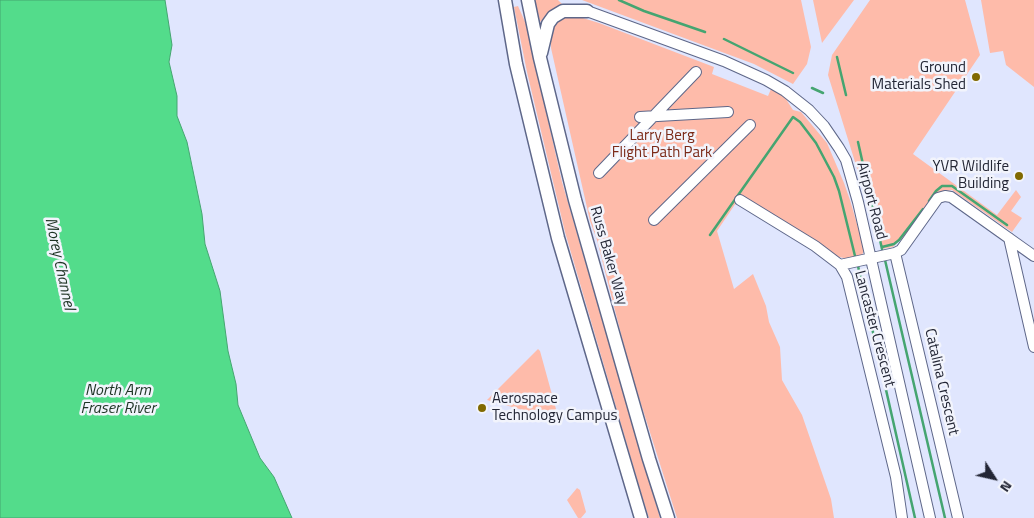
<!DOCTYPE html>
<style>
body{margin:0}
#map{position:relative;width:1034px;height:518px;overflow:hidden;background:#e0e6fe;font-family:"Titillium Web",sans-serif}
canvas{display:block}
.north{position:absolute;left:969px;top:453px;width:50px;height:50px;-webkit-text-stroke:4px #f2f4fc;paint-order:stroke;rotate:125deg;font-size:14px;font-weight:700;line-height:20px;text-align:center;color:#232635}
.north::after{content:'';display:block;margin:auto;width:18px;height:22px;background:#232635;clip-path:polygon(50% 0,100% 100%,50% 72%,0 100%)}
</style>
<div id="map">
<canvas width="1034" height="518"></canvas>
<div class="north">N</div>
</div>
<script>
const ctx = document.querySelector('canvas').getContext('2d');
ctx.lineJoin = 'round';
function paint(path, color) {
  ctx.fillStyle = color;
  ctx.fill(path, 'evenodd');
}
function shape(rows) {
  const path = new Path2D();
  for (const r of rows) {
    path.moveTo(r[0], r[1]);
    for (let i = 2; i < r.length; i += 2) path.lineTo(r[i], r[i + 1]);
  }
  return path;
}
function strokePath(path, color, width, dash) {
  ctx.strokeStyle = color;
  ctx.lineWidth = width;
  ctx.lineCap = dash ? 'butt' : 'round';
  ctx.setLineDash(dash || []);
  ctx.stroke(path);
}
function write(font, color, halo, rows, align = 'center') {
  ctx.font = font + ' "Titillium Web",sans-serif';
  ctx.lineWidth = 5;
  ctx.setLineDash([]);
  ctx.textBaseline = 'middle';
  ctx.strokeStyle = halo;
  ctx.fillStyle = color;
  for (const [text, x, y, turn = 0] of rows) {
    ctx.save();
    ctx.translate(x, y);
    ctx.rotate((+turn || 0) * Math.PI / 180);
    ctx.textAlign = isNaN(turn) ? turn : align;
    if (halo) ctx.strokeText(text, 0, 0);
    ctx.fillText(text, 0, 0);
    ctx.restore();
  }
}
const green = shape([
 [535,0,558,0,562,4,550,12,540,22],
 [582,0,801,0,811,47,807,64,793,84,754,64],
 [813,0,854,0,822,43],
 [870,0,965,0,980,55,913,154,997,215,1016,190,1021,197,1011,211,1022,218,1012,232,952,190,938,192,909,231,893,247,882,249,828,75,832,55],
 [981,0,1034,0,1034,87,1006,65,1003,51,990,53],
 [518,6,526,24,562,182,660,518,649,518,642,496,565,232,527,72,514,7],
 [573,15,599,23,714,67,712,74,768,96,771,89,784,96,793,110,801,112,827,143,844,183,850,200,864,248,863,253,861,256,849,259,834,256,740,197,717,231,734,289,753,274,766,306,769,322,780,347,782,380,802,415,831,499,834,518,677,518,630,369,597,240,590,221,551,48,551,37,554,24,563,17],
 [538,349,540,351,559,420,487,400],
 [577,488,580,490,586,512,581,518,578,518,567,500]
]);
const water = shape([
 [0,0,165,0,172,45,169,62,177,96,177,116,187,142,202,214,205,244,220,291,228,351,236,384,238,405,260,458,274,477,292,518,0,518,0,0]
]);
const stream = shape([
 [619,0,644,11,705,32],
 [724,39,793,73],
 [837,57,846,95],
 [812,88,823,93],
 [858,142,882,249],
 [929,201,936,191,942,186,952,186,1007,225],
 [710,235,793,117,800,122,816,143,834,177,839,191,855,256],
 [882,247,894,244,899,240,923,209],
 [885,260,945,518],
 [858,266,915,518]
]);
const minor = shape([
 [587,11,724,61,766,80,785,91,809,110,824,126,839,148,846,160,858,202,930,518],
 [640,117,728,112],
 [599,173,696,72],
 [740,200,815,246,840,265,847,277,896,477,902,518],
 [654,220,750,125],
 [1009,238,1034,347],
 [895,253,958,518],
 [840,265,895,253,901,250,938,198,945,196,951,197,1034,256]
]);
const major = shape([
 [505,0,516,64,558,238,641,518],
 [528,0,540,58,575,200,649,459,668,518],
 [541,53,548,24,553,17,563,11,587,11]
]);
const markers = [
 [976,77,5,"#806901"],
 [1019,176,5,"#806901"],
 [482,408,5,"#806901"]
];
const poiNames = [
 ["Ground",966,68],
 ["Materials Shed",966,85],
 ["YVR Wildlife",1009,167],
 ["Building",1009,184],
 ["Aerospace",492,399,"left"],
 ["Technology Campus",492,416,"left"]
];
const parkNames = [
 ["Larry Berg",662,136],
 ["Flight Path Park",662,153]
];
const streetNames = [
 ["Airport Road",871,201,75],
 ["Russ Baker Way",608,256,74],
 ["Lancaster Crescent",874,329,75],
 ["Catalina Crescent",941,382,77]
];
const waterNames = [
 ["Morey Channel",59,264,78],
 ["North Arm",118,391],
 ["Fraser River",118,409]
];
paint(green, '#febbaa');
paint(water, '#53dc8b');
strokePath(water, '#45a571', 1);
strokePath(stream, '#45a571', 2.5);
strokePath(minor, '#5e6789', 12);
strokePath(major, '#5e6789', 15);
strokePath(minor, '#fff', 10);
strokePath(major, '#fff', 12);
for (const [x, y, r, color] of markers) {
  const dot = new Path2D();
  dot.arc(x, y, r, 0, 2 * Math.PI);
  ctx.fillStyle = color;
  ctx.fill(dot);
  strokePath(dot, '#f2f4fc', 2);
}
write('15px', '#232635', '#f2f4fc', poiNames, 'right');
write('15px', '#7b2917', '#f2f4fc', parkNames);
write('15px', '#232635', '#f2f4fc', streetNames);
write('italic 16px', '#1d3324', '#f2f4fc', waterNames);
</script>
